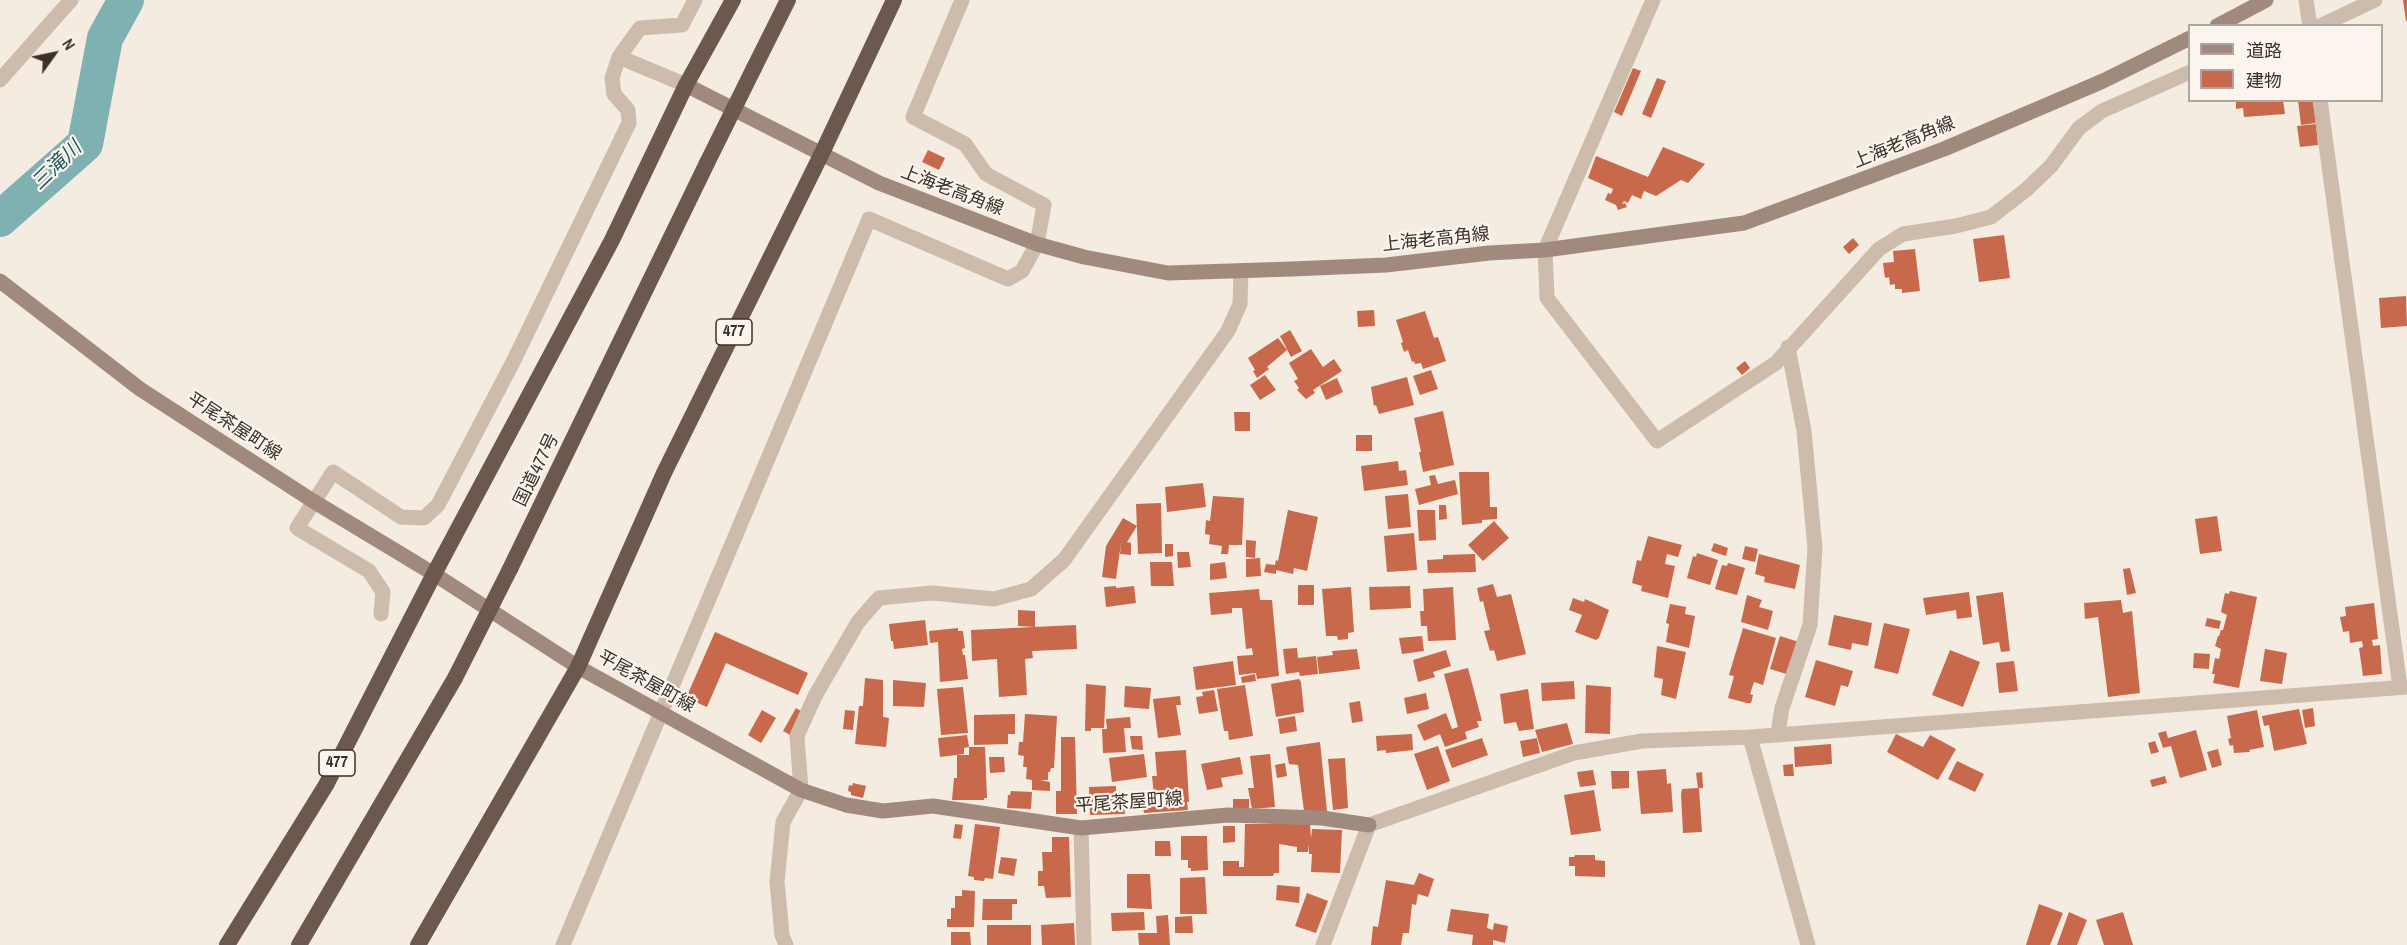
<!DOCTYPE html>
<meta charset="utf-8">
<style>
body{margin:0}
#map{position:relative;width:2407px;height:945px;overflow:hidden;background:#f4ebe1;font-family:"Archivo Narrow","Noto Sans JP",sans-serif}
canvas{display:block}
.legend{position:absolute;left:2188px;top:24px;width:195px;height:78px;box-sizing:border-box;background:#fbf5ee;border:2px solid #aea6a0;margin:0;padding:8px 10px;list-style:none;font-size:18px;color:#3b302b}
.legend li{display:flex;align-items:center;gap:12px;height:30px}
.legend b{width:30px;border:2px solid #aea6a0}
.north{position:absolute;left:24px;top:24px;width:60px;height:60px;-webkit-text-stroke:4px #fbf5ee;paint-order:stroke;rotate:57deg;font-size:16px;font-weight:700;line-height:24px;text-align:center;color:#3b302b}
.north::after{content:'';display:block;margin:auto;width:21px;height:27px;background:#3b302b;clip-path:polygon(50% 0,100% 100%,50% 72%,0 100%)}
</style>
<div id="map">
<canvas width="2407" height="945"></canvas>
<ul class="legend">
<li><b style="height:8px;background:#a18a7d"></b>道路</li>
<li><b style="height:16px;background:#c8694b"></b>建物</li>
</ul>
<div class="north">N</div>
</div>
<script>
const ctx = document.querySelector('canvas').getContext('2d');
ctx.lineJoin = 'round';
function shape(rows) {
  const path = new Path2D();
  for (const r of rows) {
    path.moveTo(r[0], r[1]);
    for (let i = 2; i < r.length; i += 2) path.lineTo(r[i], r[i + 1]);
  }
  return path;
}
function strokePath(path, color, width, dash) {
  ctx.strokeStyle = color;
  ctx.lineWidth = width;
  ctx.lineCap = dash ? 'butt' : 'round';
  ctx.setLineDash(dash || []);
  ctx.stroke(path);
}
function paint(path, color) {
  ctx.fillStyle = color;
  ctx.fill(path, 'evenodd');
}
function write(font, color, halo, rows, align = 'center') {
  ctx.font = font + ' "Archivo Narrow","Noto Sans JP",sans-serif';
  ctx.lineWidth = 4.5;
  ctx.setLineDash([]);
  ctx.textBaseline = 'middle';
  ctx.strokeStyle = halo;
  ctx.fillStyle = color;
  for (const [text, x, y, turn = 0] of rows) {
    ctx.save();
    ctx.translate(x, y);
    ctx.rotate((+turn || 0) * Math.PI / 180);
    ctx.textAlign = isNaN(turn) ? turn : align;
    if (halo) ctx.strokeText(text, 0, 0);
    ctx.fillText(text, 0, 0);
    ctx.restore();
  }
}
const river = shape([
 [0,219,85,144,105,38,126,0]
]);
const building = shape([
 [2403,0,2407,0,2407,21,2406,21],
 [1633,68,1641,71,1622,116,1614,112],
 [1657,78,1666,81,1651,118,1642,114],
 [2236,100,2283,100,2285,114,2244,117,2243,108,2236,109],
 [2298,100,2313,100,2316,123,2301,125],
 [2316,124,2318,145,2300,147,2297,126],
 [1663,147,1705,164,1688,183,1681,180,1656,196,1644,191,1641,199,1632,195,1628,203,1624,201,1622,204,1625,203,1627,207,1618,210,1616,205,1605,200,1608,193,1611,194,1613,189,1588,178,1596,156,1648,177],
 [928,150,945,158,939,170,922,162],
 [2004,235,2010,278,1979,282,1973,239],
 [1853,238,1859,245,1849,254,1843,247],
 [1915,249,1920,291,1902,293,1902,289,1895,289,1895,284,1890,285,1889,277,1885,278,1883,263,1894,262,1893,251],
 [2406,296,2407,326,2381,328,2379,298],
 [1374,310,1375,326,1358,327,1357,311],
 [1425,311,1434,338,1438,337,1446,361,1423,369,1421,363,1415,364,1414,361,1412,362,1408,350,1404,352,1401,343,1403,342,1396,320],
 [1290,330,1302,351,1291,357,1280,336],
 [1278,338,1287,350,1267,367,1269,369,1257,378,1253,371,1255,370,1248,358],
 [1311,349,1323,367,1334,359,1342,371,1313,390,1315,393,1306,399,1297,390,1299,388,1294,381,1298,379,1289,363],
 [1745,361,1750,368,1742,375,1736,368],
 [1431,370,1438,389,1420,395,1413,376],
 [1265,375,1276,390,1260,400,1250,385],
 [1407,377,1414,405,1379,414,1376,405,1374,406,1371,387],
 [1337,378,1343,392,1326,400,1320,386],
 [1443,411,1454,465,1423,472,1419,452,1421,452,1414,418],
 [1234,412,1250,412,1250,431,1235,431],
 [1356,435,1372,435,1372,451,1356,451],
 [1398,461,1399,471,1406,470,1408,485,1364,491,1361,466],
 [1459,472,1489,472,1490,507,1497,507,1497,519,1482,520,1482,523,1462,525],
 [1435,475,1438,484,1455,480,1458,494,1419,505,1415,489,1431,485,1429,476],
 [1203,483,1206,507,1167,512,1165,487],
 [1408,494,1411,527,1388,529,1385,496],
 [1213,496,1244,498,1242,545,1229,545,1228,554,1221,554,1222,546,1209,544,1210,535,1205,534,1206,520,1210,521],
 [1161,503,1162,553,1138,554,1136,504],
 [1439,505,1446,505,1447,519,1439,520],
 [1288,510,1318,517,1307,571,1294,568,1293,574,1276,570,1276,574,1264,572,1266,564,1275,565,1276,560,1278,561],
 [1417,510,1435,510,1436,540,1419,541],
 [2217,516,2222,551,2200,554,2195,519],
 [1123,518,1137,526,1127,542,1131,543,1131,555,1120,554,1121,543,1116,579,1102,577,1106,546],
 [1494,521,1509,538,1483,561,1468,545],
 [1414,533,1417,570,1387,572,1384,536],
 [1648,536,1682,545,1678,557,1667,554,1665,564,1675,566,1668,598,1641,591,1642,586,1632,583,1637,560,1641,561],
 [1246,540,1256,541,1255,558,1246,557],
 [1714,543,1728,548,1726,556,1711,551],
 [1165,544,1173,544,1173,556,1165,557],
 [1745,546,1758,549,1755,562,1742,559],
 [1177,552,1189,552,1191,567,1178,568],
 [1697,553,1718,560,1710,585,1687,578,1693,556,1696,557],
 [1475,554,1476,572,1428,573,1427,560,1443,559,1443,555],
 [1759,554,1800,565,1795,589,1764,582,1765,577,1755,574],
 [1260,558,1261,576,1246,577,1246,559],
 [1150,562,1172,562,1174,586,1151,586],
 [1225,562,1227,578,1210,580,1210,564],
 [1728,563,1745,568,1737,595,1715,589,1722,565,1727,566],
 [2130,568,2136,593,2127,595,2123,569],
 [1493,584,1497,597,1511,594,1526,654,1497,661,1494,650,1490,651,1484,631,1490,630,1483,601,1480,602,1477,588],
 [1298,585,1314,585,1314,605,1298,605],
 [1116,586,1116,588,1134,586,1136,603,1106,607,1104,587],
 [1410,586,1411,608,1370,610,1369,587],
 [1351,587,1354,632,1348,633,1348,639,1338,640,1337,636,1326,636,1322,589],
 [1453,587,1456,640,1428,641,1427,626,1421,626,1420,611,1424,611,1423,589],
 [1259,589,1260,600,1272,600,1279,676,1257,679,1256,673,1239,675,1237,656,1253,655,1252,648,1246,649,1242,608,1232,608,1232,613,1211,615,1209,593],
 [2230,591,2257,597,2239,688,2213,683,2215,674,2212,674,2215,658,2219,659,2221,649,2215,646,2218,636,2219,636,2221,630,2223,630,2227,615,2221,612,2225,593,2229,594],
 [1969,592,1972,617,1957,619,1956,610,1926,615,1923,598],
 [2003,592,2010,651,2001,652,1999,642,1983,645,1976,596],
 [1747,595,1762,600,1759,607,1773,611,1768,630,1741,622],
 [1573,598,1584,602,1585,599,1609,610,1599,638,1596,640,1575,632,1582,615,1569,610],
 [2121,600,2123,613,2132,611,2140,693,2108,697,2098,617,2085,619,2084,603],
 [2374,603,2378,639,2372,640,2373,646,2380,645,2382,674,2363,676,2359,648,2363,647,2362,641,2350,643,2349,631,2343,632,2340,617,2346,616,2345,607],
 [1670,604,1686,607,1685,614,1695,616,1689,648,1666,642,1669,624,1666,623],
 [1018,610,1035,611,1035,627,1018,626],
 [1834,615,1872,623,1868,646,1852,643,1851,650,1828,645],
 [2207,618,2221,621,2219,629,2205,626],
 [925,620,928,645,894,649,893,641,891,641,889,624],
 [1884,623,1910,629,1898,674,1874,668],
 [1076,625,1077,649,1032,651,1033,658,1025,659,1027,695,999,697,997,659,972,661,971,630],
 [958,628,958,631,963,631,965,648,962,649,963,655,965,655,968,679,940,682,938,642,930,643,929,631],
 [1743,628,1776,638,1763,685,1754,682,1750,694,1753,695,1751,703,1747,703,1728,698,1734,676,1729,675],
 [715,632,808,673,798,695,726,663,707,707,686,698],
 [1422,636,1424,651,1402,654,1399,638],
 [1780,636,1799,642,1790,675,1770,669],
 [1657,646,1686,652,1676,699,1661,695,1663,679,1654,677],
 [1297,648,1298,658,1316,656,1318,674,1300,676,1299,672,1286,674,1283,649],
 [1357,649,1360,669,1319,674,1317,657,1333,655,1332,651],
 [2265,649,2287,653,2282,684,2260,681],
 [1446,650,1451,666,1433,672,1435,677,1418,682,1413,660],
 [1950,650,1980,662,1963,707,1932,695],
 [2194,653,2210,654,2209,669,2193,668],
 [1816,660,1853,671,1848,687,1841,685,1835,706,1805,697],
 [1233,661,1236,685,1196,690,1193,667],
 [2014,661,2018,691,1999,693,1996,663],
 [1468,668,1482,721,1477,721,1479,727,1465,732,1467,739,1445,747,1440,734,1424,741,1417,725,1446,713,1452,729,1458,727,1444,674],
 [1255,674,1256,681,1242,683,1241,677],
 [865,678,883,680,883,717,889,718,886,747,855,744,859,706,863,706],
 [1299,679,1301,682,1304,712,1276,717,1271,684],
 [893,680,926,683,924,707,893,706],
 [1574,681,1575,699,1542,701,1541,683],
 [1086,684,1106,686,1104,728,1091,728,1091,731,1085,731],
 [1245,685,1253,736,1229,740,1228,731,1224,731,1217,689],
 [1586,685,1611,687,1610,734,1585,733],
 [1125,686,1151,688,1149,709,1124,707],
 [963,687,968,733,941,735,937,689],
 [1528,689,1534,729,1519,731,1516,722,1504,724,1500,694],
 [1214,690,1218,711,1199,714,1196,697,1203,696,1202,692],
 [1426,693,1429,709,1407,714,1404,698],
 [1180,696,1181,705,1176,705,1181,735,1158,738,1153,699],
 [1360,701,1363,721,1352,723,1349,703],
 [796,708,804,713,792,736,783,731],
 [2313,708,2315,726,2305,728,2302,710],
 [2299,709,2307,744,2274,751,2269,725,2264,726,2262,716],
 [762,710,776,718,761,743,748,735],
 [845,710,855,711,853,730,843,729],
 [2257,710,2264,747,2249,750,2250,752,2234,753,2233,745,2230,746,2228,739,2231,738,2227,716],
 [1015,714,1015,734,1008,734,1008,744,974,745,974,715],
 [1025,714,1057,716,1054,768,1051,768,1050,772,1048,772,1048,780,1040,780,1050,782,1050,791,1032,790,1032,780,1026,779,1027,767,1023,767,1024,756,1018,755,1019,742,1023,742],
 [1295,716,1297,731,1280,734,1278,719],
 [1130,717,1131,728,1124,728,1126,752,1103,753,1102,729,1107,729,1106,719],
 [1567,723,1573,744,1542,752,1535,730],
 [2196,730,2207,770,2180,778,2171,746,2163,748,2158,733,2166,731,2168,738],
 [1412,734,1413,750,1386,753,1386,750,1377,751,1376,736],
 [1896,734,1923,747,1930,735,1956,749,1938,780,1887,752],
 [967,735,969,747,964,748,964,754,940,757,938,738],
 [1130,736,1142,736,1143,750,1132,749],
 [1061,737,1075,737,1077,814,1056,814,1056,791,1061,791],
 [1482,738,1488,755,1452,768,1445,750],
 [1537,738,1540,753,1523,757,1520,741],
 [2155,741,2159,752,2151,754,2148,743],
 [1320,742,1327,811,1304,811,1298,765,1289,764,1286,747],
 [1831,744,1832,764,1795,767,1794,747],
 [1438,746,1450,781,1427,790,1414,754],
 [969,747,985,747,987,798,984,798,984,800,952,800,954,778,957,778,957,755,969,755],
 [2218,749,2222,765,2212,768,2207,752],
 [1186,750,1189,802,1187,802,1188,810,1144,813,1143,806,1159,804,1159,794,1154,795,1152,776,1157,776,1155,752],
 [1144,754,1147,777,1112,782,1109,758],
 [1270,754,1275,807,1252,809,1248,788,1254,788,1250,756],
 [989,757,1004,757,1005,772,990,773],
 [1240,757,1243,774,1221,778,1223,787,1207,790,1201,764],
 [1345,758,1348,808,1333,810,1328,759],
 [1957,761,1984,774,1975,792,1948,779],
 [1285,763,1287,776,1277,778,1275,765],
 [1793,764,1794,776,1784,776,1783,765],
 [1666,769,1667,784,1671,783,1673,812,1641,814,1637,771],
 [1593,770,1596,785,1580,787,1577,772],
 [1611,771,1629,771,1629,788,1612,789],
 [1702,772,1703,788,1699,788,1702,832,1683,833,1681,794,1682,789,1698,788,1696,773],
 [2165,776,2167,783,2152,787,2150,780],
 [853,783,866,786,863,798,851,795,851,792,848,791,849,785,852,786],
 [1116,786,1116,795,1123,795,1125,814,1090,815,1089,787],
 [1594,790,1601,831,1571,835,1564,795],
 [1011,791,1032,792,1031,809,1007,808,1008,795,1010,795],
 [1233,799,1249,799,1249,810,1233,810],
 [955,824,963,825,961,839,953,838],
 [975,824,1000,827,993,879,985,878,984,881,974,880,974,877,968,876],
 [1245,824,1310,824,1311,838,1312,829,1342,830,1340,873,1311,872,1312,854,1309,854,1309,844,1308,852,1297,852,1297,847,1279,844,1279,873,1274,873,1273,876,1223,876,1223,861,1239,861,1239,867,1244,867],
 [1223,826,1235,826,1235,842,1223,843],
 [1181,836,1207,836,1208,870,1191,871,1191,868,1188,868,1188,860,1181,860],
 [1052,837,1069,837,1071,897,1046,898,1044,886,1038,886,1038,871,1043,871,1042,852,1052,852],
 [1155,841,1170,841,1171,856,1155,856],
 [1575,855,1595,855,1595,860,1605,861,1605,877,1575,876,1575,866,1569,866,1569,857,1574,857],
 [1001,857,1017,859,1014,876,998,873],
 [1419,873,1434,879,1428,897,1418,894,1416,905,1412,904,1409,933,1403,933,1401,945,1371,945,1373,926,1378,927,1386,880,1414,885],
 [1127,874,1150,874,1152,909,1127,908],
 [1205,877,1207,914,1180,914,1180,878],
 [1277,885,1300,887,1299,903,1276,900],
 [962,890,975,891,974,927,947,927,947,919,951,919,951,908,955,908,955,896,962,896],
 [1307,893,1328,901,1316,933,1295,926],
 [983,899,1017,899,1017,904,1012,904,1012,920,982,920],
 [2039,904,2063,913,2050,945,2026,945],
 [1451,909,1489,914,1487,928,1493,930,1494,923,1508,926,1505,943,1493,940,1493,945,1472,945,1473,935,1447,931],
 [1144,912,1145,930,1112,931,1111,913],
 [2069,912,2087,920,2077,945,2057,945],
 [2123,912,2133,945,2104,945,2096,920],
 [1168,915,1170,945,1139,945,1138,933,1157,933,1156,916],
 [1192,916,1193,933,1175,933,1175,917],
 [1074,923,1075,945,1042,945,1041,925],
 [987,925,1031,925,1031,945,987,945],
 [951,932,970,932,971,945,951,945]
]);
const minor = shape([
 [1653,0,1545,250,1547,298,1657,441,1776,363,1879,249,1903,234,1956,226,1991,217,2027,189,2051,166,2079,128,2102,111,2190,72],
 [2306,0,2310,26],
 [2320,26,2375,0],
 [619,57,686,85],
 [0,80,71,0],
 [2320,100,2400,687],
 [381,614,383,592,369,571,297,528,333,472,401,517,424,518,438,505,513,362,629,123,628,110,614,94,612,78,619,57,640,28,682,25,695,0],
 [1778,733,1782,708,1810,625,1815,548,1804,431,1788,347],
 [1750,737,1808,945],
 [1081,828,1084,945],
 [563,945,869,219,1008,279,1022,271,1037,244,1044,205,986,174,965,144,913,117,962,0],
 [786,945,782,935,777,882,783,822,801,790,797,736,815,696,858,622,879,598,932,593,994,599,1031,589,1064,560,1228,331,1240,304,1241,271],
 [1323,945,1369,825,1574,753,1642,741,1750,737,2407,687]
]);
const secondary = shape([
 [2217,26,2266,0],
 [686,85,879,183,1037,244,1084,257,1168,273,1292,269,1386,265,1489,253,1545,250,1744,223,1944,149,2103,81,2190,38],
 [0,281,140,389,313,501,434,574,578,667,801,790,846,805,883,811,933,806,1081,828,1228,815,1322,818,1369,825]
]);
const trunk = shape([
 [754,68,788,0],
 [510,569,707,163],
 [227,945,326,785,434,574,612,240,686,85,733,0],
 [299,945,455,678],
 [418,945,578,667,664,473,822,153,894,0]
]);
const trunkBridge = shape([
 [707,163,754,68],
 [455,678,510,569]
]);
const shields = [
 [734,332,36],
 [337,763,36]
];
const shieldNames = [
 ["477",734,332],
 ["477",337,763]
];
const streetNames = [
 ["上海老高角線",1904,143,-22],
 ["上海老高角線",952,191,21],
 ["上海老高角線",1436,240,-6],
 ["平尾茶屋町線",234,427,33],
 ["国道477号",537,470,-64],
 ["平尾茶屋町線",646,682,29],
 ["平尾茶屋町線",1129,803,-4]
];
const waterNames = [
 ["三滝川",57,166,-44]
];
strokePath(river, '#7fb0b2', 36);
paint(building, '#c8694b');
strokePath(minor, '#cdbbac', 15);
strokePath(secondary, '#a18a7d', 15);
strokePath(trunk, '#6c584f', 16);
strokePath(trunkBridge, '#6c584f', 16);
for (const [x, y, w] of shields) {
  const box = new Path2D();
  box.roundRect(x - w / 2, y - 13, w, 26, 4.5);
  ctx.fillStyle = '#fbf5ee';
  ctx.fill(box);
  strokePath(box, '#3b302b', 1.5);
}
write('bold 16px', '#3b302b', null, shieldNames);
write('18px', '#3b302b', '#fbf5ee', streetNames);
write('italic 20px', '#1f5a5e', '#fbf5ee', waterNames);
</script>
